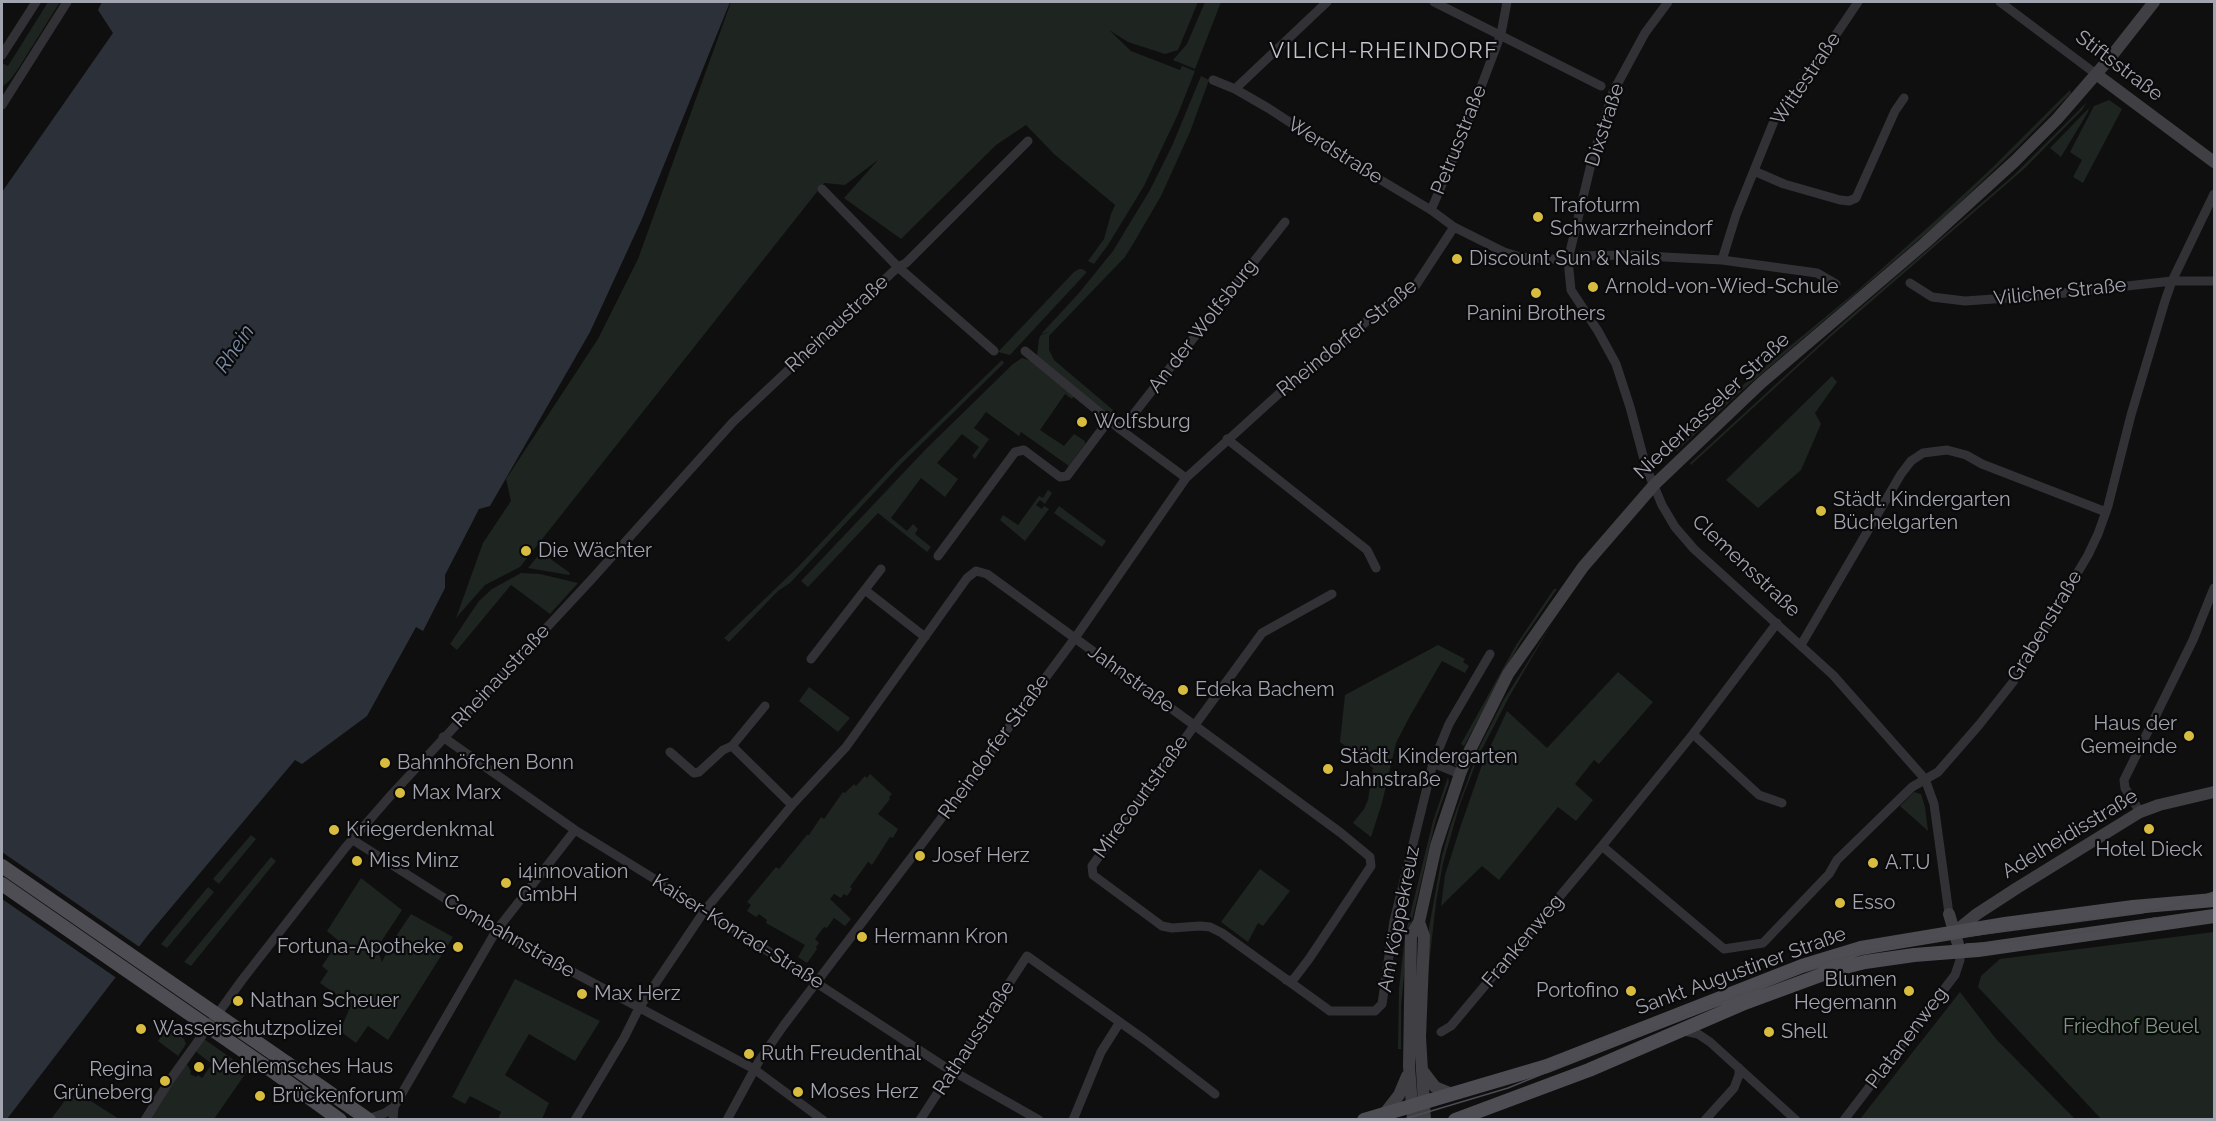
<!DOCTYPE html>
<meta charset="utf-8">
<style>
body{margin:0}
#map{position:relative;width:2216px;height:1121px;overflow:hidden;background:#0f0f10;font-family:Raleway,sans-serif}
canvas{display:block}
.frame{position:absolute;inset:0;border:3px solid #a2a4af;pointer-events:none}
</style>
<div id="map">
<canvas width="2216" height="1121"></canvas>
<div class="frame"></div>
</div>
<script>
const ctx = document.querySelector('canvas').getContext('2d');
ctx.lineJoin = 'round';
function paint(path, color) {
  ctx.fillStyle = color;
  ctx.fill(path, 'evenodd');
}
function shape(rows) {
  const path = new Path2D();
  for (const r of rows) {
    path.moveTo(r[0], r[1]);
    for (let i = 2; i < r.length; i += 2) path.lineTo(r[i], r[i + 1]);
  }
  return path;
}
function strokePath(path, color, width, dash) {
  ctx.strokeStyle = color;
  ctx.lineWidth = width;
  ctx.lineCap = dash ? 'butt' : 'round';
  ctx.setLineDash(dash || []);
  ctx.stroke(path);
}
function write(font, color, halo, rows, align = 'center') {
  ctx.font = font + ' Raleway,sans-serif';
  ctx.lineWidth = 4.5;
  ctx.setLineDash([]);
  ctx.textBaseline = 'middle';
  ctx.strokeStyle = halo;
  ctx.fillStyle = color;
  for (const [text, x, y, turn = 0] of rows) {
    ctx.save();
    ctx.translate(x, y);
    ctx.rotate((+turn || 0) * Math.PI / 180);
    ctx.textAlign = isNaN(turn) ? turn : align;
    if (halo) ctx.strokeText(text, 0, 0);
    ctx.fillText(text, 0, 0);
    ctx.restore();
  }
}
const green = shape([
 [48,2,60,2,18,69,10,80,2,87,2,63,8,66],
 [731,2,1198,2,1178,50,1165,54,1128,42,1109,30,1131,51,1180,70,1182,66,1195,71,1178,114,1144,186,1108,245,1094,264,1088,261,1104,239,1111,214,1115,205,1054,154,1026,125,996,145,901,239,844,198,878,160,845,185,824,183,520,567,485,585,456,618,483,543,511,501,506,479,598,339,638,259],
 [1205,2,1221,2,1195,69,1173,60,1187,44],
 [1201,76,1209,80,1190,132,1161,196,1133,244,1125,257,1049,336,1049,350,1054,360,1113,410,1110,416,1037,356,1039,339,1041,335,1049,332,1041,334,1079,293,1113,251,1150,190,1172,146],
 [2070,90,2071,93,2019,146,1943,219,1738,394,1677,451,1676,447,1732,394,1858,290,1936,220,1992,168],
 [2109,100,2122,109,2083,183,2073,177,2082,160,2070,152,2094,106],
 [2087,102,2082,110,2025,168,1828,339,1691,465,1690,463,1846,320,2014,175],
 [2089,108,2088,112,2061,157,2050,148],
 [1079,269,1082,269,1087,272,1010,355,998,352,1074,272],
 [1022,358,1031,361,1075,395,1072,399,1065,394,1040,430,1064,446,1074,434,1085,441,1085,444,1069,466,1021,432,1019,436,986,412,974,428,989,439,975,459,972,456,979,447,962,434,937,463,958,479,945,497,921,478,891,518,907,531,913,524,918,529,915,534,931,547,927,552,878,513,808,587,801,581,926,449,1013,364],
 [1002,360,1004,363,900,465,790,583,778,591,729,642,724,638,798,567,897,462],
 [1832,376,1837,382,1815,413,1821,424,1801,470,1758,508,1726,480],
 [1048,490,1052,493,1045,504,1040,500,1036,505,1042,509,1044,506,1049,509,1025,541,1000,520,1003,515,1018,525,1039,496,1043,498],
 [1059,506,1106,541,1102,547,1054,513],
 [541,552,570,573,569,575,528,568],
 [521,573,540,574,578,583,550,614,511,585,457,650,450,644,479,601,492,589],
 [1554,589,1557,589,1520,643,1464,746,1461,744,1516,645],
 [1551,625,1509,697,1481,751,1478,750,1503,701],
 [1438,645,1465,659,1463,662,1469,666,1465,673,1442,661,1410,716,1396,743,1382,803,1371,837,1353,823,1364,809,1368,800,1373,768,1340,742,1345,695],
 [1618,672,1653,702,1599,764,1594,760,1575,784,1593,800,1576,821,1558,807,1499,880,1482,866,1441,906,1445,875,1461,825,1483,762,1507,711,1547,748],
 [809,687,850,718,838,732,799,701],
 [1476,757,1478,758,1460,804,1443,863,1436,902,1428,974,1429,928,1442,856,1450,827],
 [870,774,892,794,889,797,890,799,878,814,898,829,893,838,890,837,872,865,868,862,850,887,852,889,847,896,844,894,841,898,834,894,830,899,851,919,845,926,834,918,827,928,824,927,815,939,819,943,816,947,817,949,807,963,798,957,805,945,766,923,767,920,759,914,756,917,747,911,751,905,747,902,776,867,779,869,807,835,809,835,821,817,824,819,843,792,845,793,854,784,856,786,865,776,867,778],
 [1448,777,1449,782,1436,819,1408,937,1401,1006,1401,1049,1398,1049,1399,988,1405,936,1433,821],
 [1914,792,1921,794,1925,807,1928,831,1900,806],
 [251,835,256,839,219,884,213,879],
 [271,857,276,861,191,966,184,962],
 [1260,869,1290,891,1263,926,1258,923,1248,942,1221,922],
 [361,878,402,910,377,948,382,962,390,945,411,914,453,937,388,1040,368,1026,356,1043,340,1031,351,1005,320,983,328,971,322,966,339,941,327,931],
 [208,887,214,892,167,948,161,944],
 [2214,932,2214,1119,2101,1119,1978,987,1981,976,2000,959],
 [515,979,600,1021,575,1061,529,1034,505,1075,549,1103,542,1119,498,1119,501,1112,470,1096,465,1104,452,1097],
 [1960,992,1996,1039,2075,1119,1860,1119],
 [168,1027,184,1039,186,1044,178,1056,158,1041],
 [204,1039,248,1070,214,1119,145,1120,186,1063,191,1071,190,1074,196,1077,198,1075,202,1078,212,1064,195,1051],
 [80,1094,119,1119,51,1119,67,1098]
]);
const water = shape([
 [102,2,730,2,642,219,590,332,490,506,479,509,445,575,445,588,423,631,416,627,367,716,302,764,295,760,148,935,7,1119,2,1120,2,192,113,33,98,10]
]);
const pier = shape([
 [2,852,141,948,118,979,2,899]
]);
const street = shape([
 [1434,2,1601,86],
 [1668,2,1645,33,1613,92,1592,160,1568,260,1571,290,1598,331,1616,364,1630,407,1646,467,1662,505,1675,527,1694,549,1833,675,1925,779,1934,804,1949,914],
 [2000,2,2096,74],
 [2,55,36,2],
 [1213,80,1235,89,1268,108,1354,164,1431,210,1454,227,1504,252,1520,257,1568,260,1581,256,1626,255,1722,260,1817,273,1836,284],
 [1235,89,1327,2],
 [2,105,67,2],
 [1754,171,1784,184,1840,200,1849,201,1856,198,1895,111,1904,98],
 [822,189,898,267,994,351],
 [1431,210,1459,145,1501,34,1507,2],
 [1722,260,1736,215,1774,121,1812,70,1858,2],
 [1910,283,1932,297,1965,301,2037,296,2172,281,2214,281],
 [1025,351,1121,430,1186,478],
 [1121,430,1285,222],
 [1227,439,1367,550,1376,568],
 [938,556,1015,452,1024,450,1060,477,1067,476,1109,420],
 [865,590,925,637],
 [1332,594,1262,633,1092,866,1093,875,1162,926,1172,928,1200,926,1210,927,1222,933,1330,1011,1375,1011,1382,1004,1394,921,1433,763,1449,724,1490,654],
 [1801,645,1901,474,1911,461,1923,453,1947,450,1966,455,1982,464,2106,512],
 [811,659,881,569],
 [1693,734,1759,795,1782,803],
 [443,737,575,830,705,910,942,1065,1039,1120],
 [732,746,792,805],
 [670,752,694,773,699,772,723,750,732,746,765,706],
 [1437,754,1464,764],
 [1433,763,1460,774],
 [2140,812,2125,788,2124,780,2193,640,2214,588],
 [353,840,496,931,754,1069,823,1120],
 [1602,846,1724,949,1763,943,1829,874,1837,860,1912,787,1938,772,1979,725,2013,682,2088,555,2098,534,2108,506,2131,415,2165,301,2172,281,2214,194],
 [1684,1031,1698,1034,1710,1042,1796,1120],
 [1441,1032,1451,1026,1602,846,1693,734,1777,623],
 [368,1119,385,1113,394,1107,496,931,575,830],
 [145,1120,170,1080,242,980,345,848,392,794,591,580,733,422,898,267,906,263,1028,141],
 [393,1120,394,1107],
 [575,1120,624,1038,639,1008,705,910,792,805,846,747,967,578,976,571,987,574,1194,725,1341,833,1370,857,1371,866,1309,959,1293,980,1286,980],
 [727,1120,759,1061,784,1025,940,820,1075,638,1186,478,1294,380,1322,360,1368,320,1416,285,1454,227],
 [920,1120,1027,956,1145,1040,1215,1094],
 [1073,1120,1101,1052,1120,1022],
 [1705,1120,1734,1088,1739,1075,1739,1068],
 [1844,1120,1955,975,1960,960,1960,951]
]);
const secondary = shape([
 [2096,74,2214,162],
 [1949,914,1960,951],
 [1419,922,1424,936,1420,1037,1425,1120],
 [1956,931,1977,914,2017,888,2140,812,2159,805,2214,792],
 [1422,1070,1435,1087,1452,1094],
 [1385,1113,1399,1095,1407,1076],
 [1413,1120,1409,1066,1411,936,1419,922,1436,846,1460,774,1469,752,1508,674,1583,567,1654,485,1761,383,1925,243,2015,161,2057,119,2110,58,2154,2]
]);
const primary = shape([
 [287,1063,369,1120],
 [278,1075,340,1120],
 [1364,1120,1547,1066,1802,966,1861,948,2005,924,2133,907,2214,900],
 [1455,1120,1589,1070,1742,1004,1837,969,1865,962,1914,955,1978,950,2214,916]
]);
const tram = shape([
 [2,873,359,1120],
 [1966,944,2020,941,2111,928,2155,918],
 [1401,1120,1508,1088,1705,1008,1834,960,1873,950,1932,941,2142,913,2172,906,2214,892]
]);
const primaryBridge = shape([
 [2,866,287,1063],
 [2,884,278,1075]
]);
const markers = [
 [1538,217,6,"#d8bc3f"],
 [1457,259,6,"#d8bc3f"],
 [1593,287,6,"#d8bc3f"],
 [1536,293,6,"#d8bc3f"],
 [1082,422,6,"#d8bc3f"],
 [1821,511,6,"#d8bc3f"],
 [526,551,6,"#d8bc3f"],
 [1183,690,6,"#d8bc3f"],
 [2189,736,6,"#d8bc3f"],
 [385,763,6,"#d8bc3f"],
 [1328,769,6,"#d8bc3f"],
 [400,793,6,"#d8bc3f"],
 [2149,829,6,"#d8bc3f"],
 [334,830,6,"#d8bc3f"],
 [920,856,6,"#d8bc3f"],
 [357,861,6,"#d8bc3f"],
 [1873,863,6,"#d8bc3f"],
 [506,883,6,"#d8bc3f"],
 [1840,903,6,"#d8bc3f"],
 [862,937,6,"#d8bc3f"],
 [458,947,6,"#d8bc3f"],
 [1631,991,6,"#d8bc3f"],
 [1909,991,6,"#d8bc3f"],
 [582,994,6,"#d8bc3f"],
 [238,1001,6,"#d8bc3f"],
 [141,1029,6,"#d8bc3f"],
 [1769,1032,6,"#d8bc3f"],
 [749,1054,6,"#d8bc3f"],
 [199,1067,6,"#d8bc3f"],
 [165,1081,6,"#d8bc3f"],
 [798,1092,6,"#d8bc3f"],
 [260,1096,6,"#d8bc3f"]
];
const streetNames = [
 ["Stiftsstraße",2119,66,37],
 ["Wittestraße",1806,79,-56],
 ["Dixstraße",1605,125,-72],
 ["Petrusstraße",1459,140,-68],
 ["Werdstraße",1335,151,32],
 ["Vilicher Straße",2060,292,-6],
 ["Rheinaustraße",837,324,-43],
 ["An der Wolfsburg",1203,326,-52],
 ["Rheindorfer Straße",1347,338,-39],
 ["Niederkasseler Straße",1712,406,-43],
 ["Clemensstraße",1746,566,43],
 ["Grabenstraße",2045,626,-59],
 ["Rheinaustraße",501,676,-47],
 ["Jahnstraße",1131,679,36],
 ["Rheindorfer Straße",994,747,-54],
 ["Mirecourtstraße",1141,797,-54],
 ["Adelheidisstraße",2070,834,-31],
 ["Am Köppekreuz",1399,919,-79],
 ["Kaiser-Konrad-Straße",738,932,32],
 ["Combahnstraße",509,936,30],
 ["Frankenweg",1523,941,-50],
 ["Sankt Augustiner Straße",1741,971,-20],
 ["Rathausstraße",974,1038,-57],
 ["Platanenweg",1907,1038,-53]
];
const poiNames = [
 ["Trafoturm",1550,206],
 ["Schwarzrheindorf",1550,229],
 ["Discount Sun & Nails",1469,259],
 ["Arnold-von-Wied-Schule",1605,287],
 ["Panini Brothers",1536,314,"center"],
 ["Wolfsburg",1094,422],
 ["Städt. Kindergarten",1833,500],
 ["Büchelgarten",1833,523],
 ["Die Wächter",538,551],
 ["Edeka Bachem",1195,690],
 ["Haus der",2177,724,"right"],
 ["Gemeinde",2177,747,"right"],
 ["Städt. Kindergarten",1340,757],
 ["Jahnstraße",1340,780],
 ["Bahnhöfchen Bonn",397,763],
 ["Max Marx",412,793],
 ["Kriegerdenkmal",346,830],
 ["Hotel Dieck",2149,850,"center"],
 ["Josef Herz",932,856],
 ["Miss Minz",369,861],
 ["A.T.U",1885,863],
 ["i4innovation",518,872],
 ["GmbH",518,895],
 ["Esso",1852,903],
 ["Hermann Kron",874,937],
 ["Fortuna-Apotheke",446,947,"right"],
 ["Blumen",1897,980,"right"],
 ["Hegemann",1897,1003,"right"],
 ["Portofino",1619,991,"right"],
 ["Max Herz",594,994],
 ["Nathan Scheuer",250,1001],
 ["Wasserschutzpolizei",153,1029],
 ["Shell",1781,1032],
 ["Ruth Freudenthal",761,1054],
 ["Mehlemsches Haus",211,1067],
 ["Regina",153,1070,"right"],
 ["Grüneberg",153,1093,"right"],
 ["Moses Herz",810,1092],
 ["Brückenforum",272,1096]
];
const parkNames = [
 ["Friedhof Beuel",2131,1027]
];
const waterNames = [
 ["Rhein",235,349,-56]
];
const quarterNames = [
 ["VILICH-RHEINDORF",1384,51]
];
paint(green, '#1e241f');
paint(water, '#2c3139');
paint(pier, '#0f0f10');
strokePath(street, '#323236', 9);
strokePath(secondary, '#3f3f44', 12);
strokePath(primary, '#4d4d53', 14);
strokePath(tram, '#4c4c51', 1.5);
strokePath(primaryBridge, '#4d4d53', 14);
for (const [x, y, r, color] of markers) {
  const dot = new Path2D();
  dot.arc(x, y, r, 0, 2 * Math.PI);
  ctx.fillStyle = color;
  ctx.fill(dot);
  strokePath(dot, '#0a0a0b', 2);
}
write('20px', '#a2a4af', '#0a0a0b', streetNames);
write('20px', '#a2a4af', '#0a0a0b', poiNames, 'left');
write('20px', '#7b9881', '#0a0a0b', parkNames);
write('italic 21px', '#7c8ca7', '#0a0a0b', waterNames);
ctx.letterSpacing = '1.5px';
write('22px', '#c2c3cc', '#0a0a0b', quarterNames);
ctx.letterSpacing = '0px';
</script>
